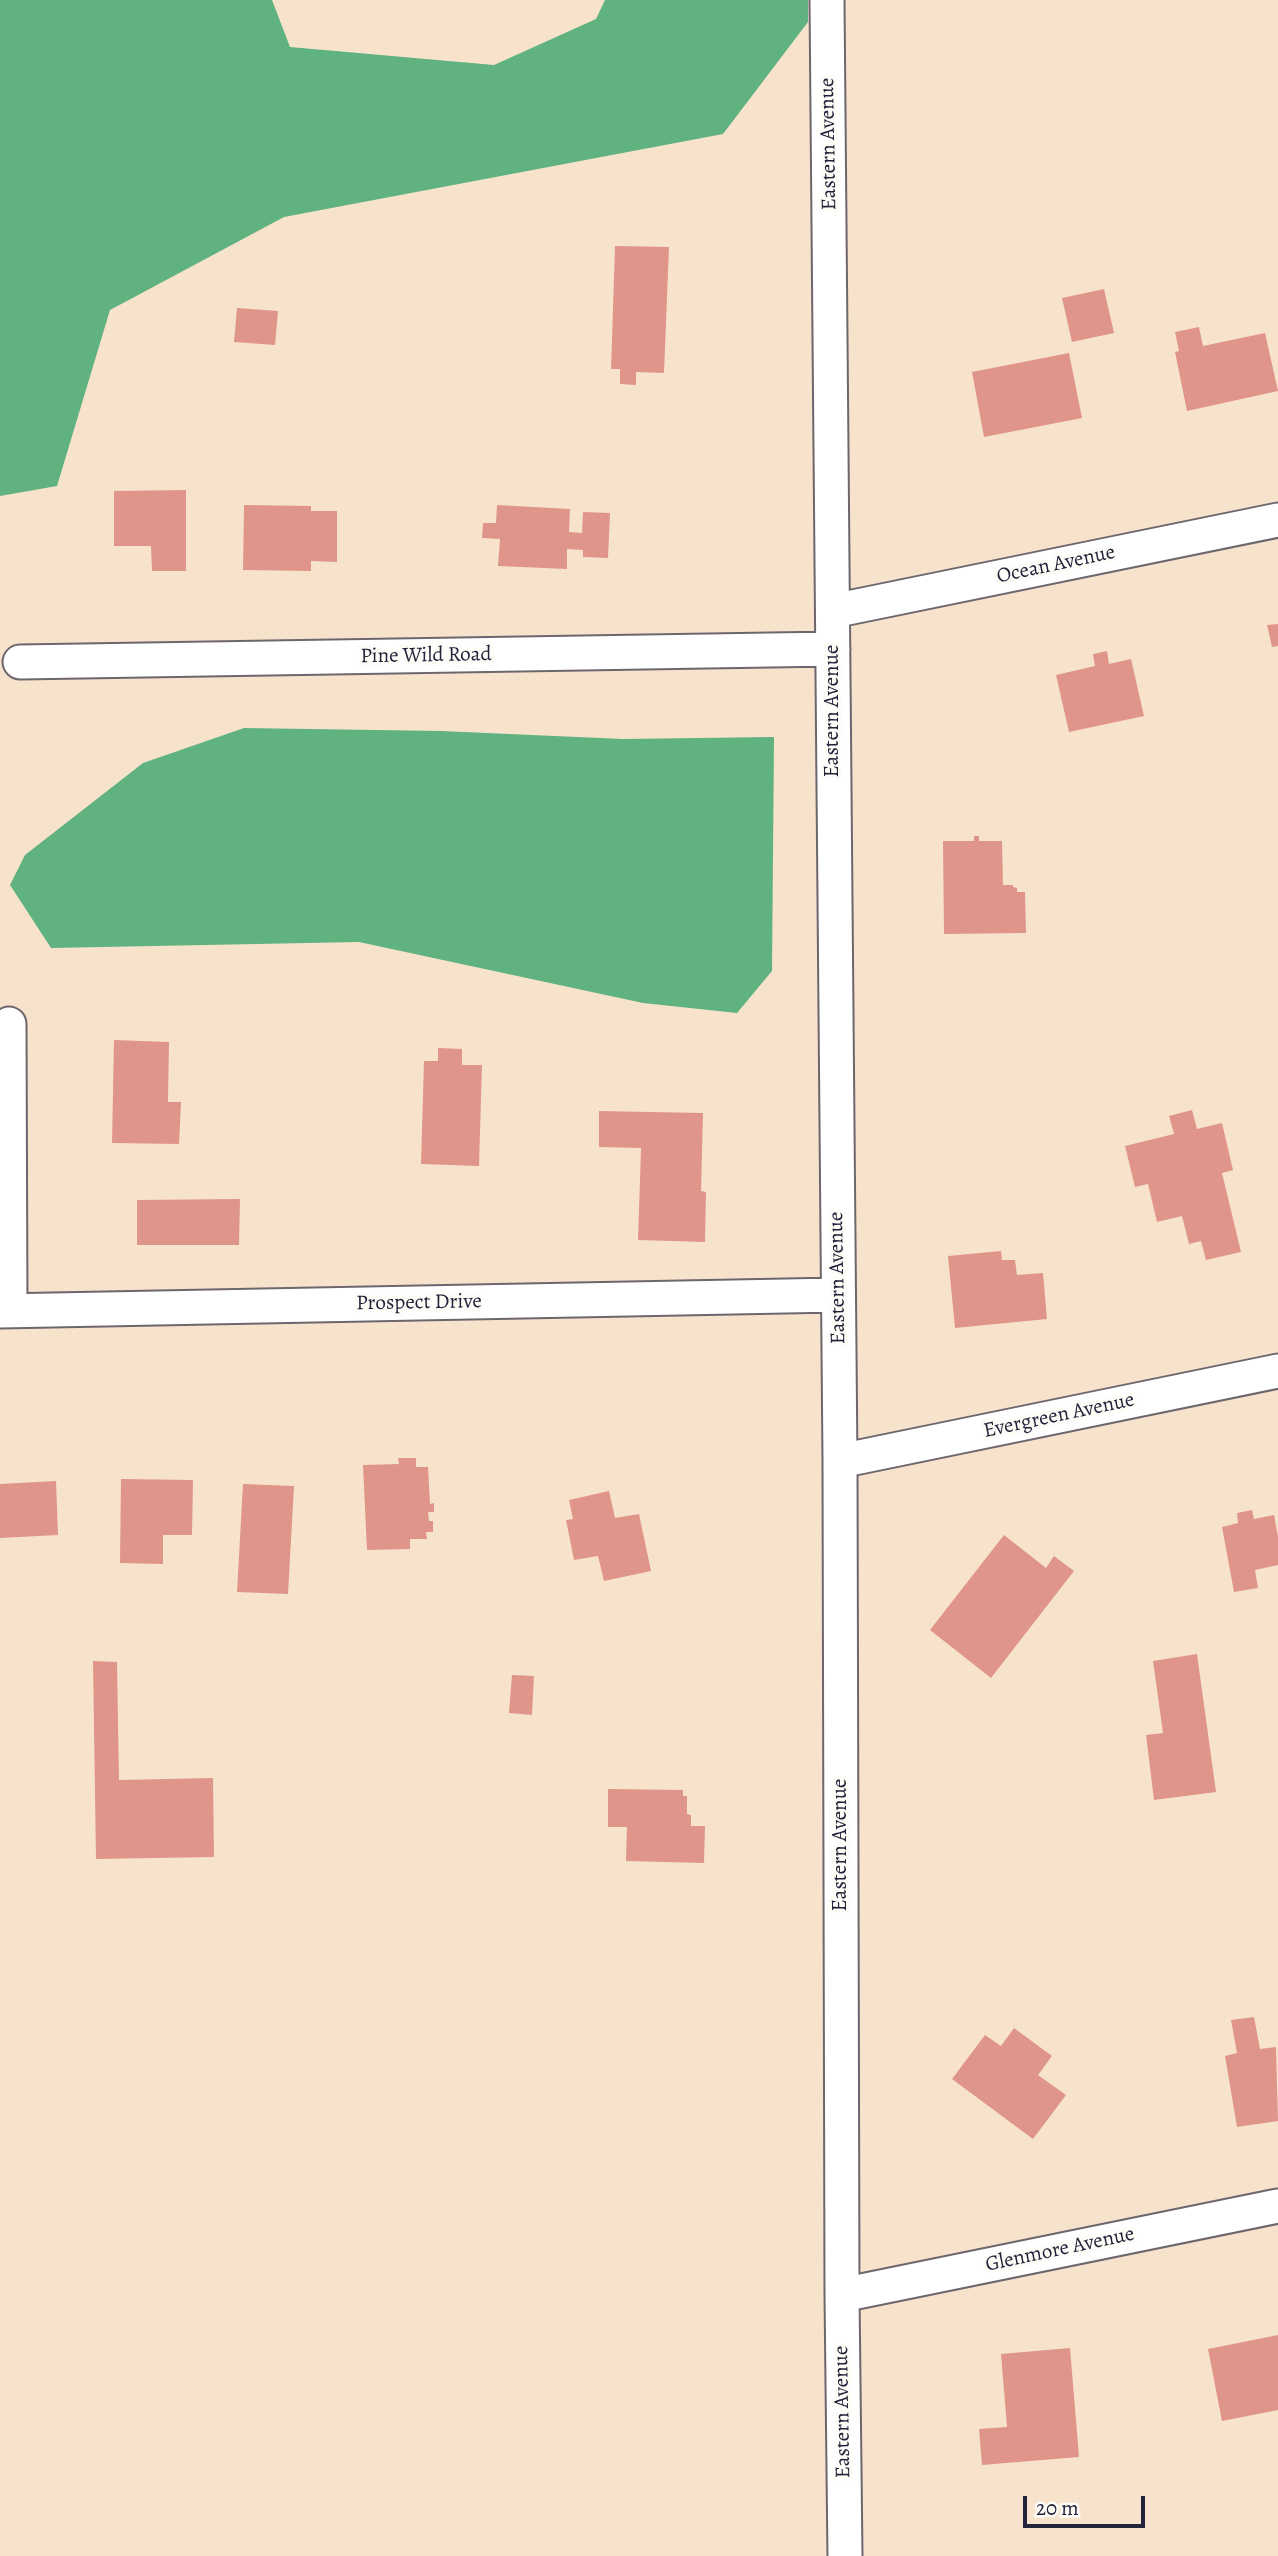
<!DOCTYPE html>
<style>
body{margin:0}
#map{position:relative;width:1278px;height:2556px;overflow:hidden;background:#f7e3cc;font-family:Alegreya,serif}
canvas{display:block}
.scale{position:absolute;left:1023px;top:2496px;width:122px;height:32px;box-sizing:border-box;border:4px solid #22223b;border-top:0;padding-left:9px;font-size:21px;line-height:24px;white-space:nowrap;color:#22223b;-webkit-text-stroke:5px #fdfcf7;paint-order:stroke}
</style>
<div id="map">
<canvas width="1278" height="2556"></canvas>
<div class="scale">20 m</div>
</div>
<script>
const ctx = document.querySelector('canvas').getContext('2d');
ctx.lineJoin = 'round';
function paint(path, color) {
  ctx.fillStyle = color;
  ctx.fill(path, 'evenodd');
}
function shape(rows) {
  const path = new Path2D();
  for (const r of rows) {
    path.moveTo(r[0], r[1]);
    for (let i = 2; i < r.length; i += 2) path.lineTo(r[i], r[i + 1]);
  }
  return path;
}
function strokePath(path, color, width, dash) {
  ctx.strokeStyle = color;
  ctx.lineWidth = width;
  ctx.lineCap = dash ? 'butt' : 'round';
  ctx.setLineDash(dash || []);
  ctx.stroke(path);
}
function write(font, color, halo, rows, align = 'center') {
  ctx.font = font + ' Alegreya,serif';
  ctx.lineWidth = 7;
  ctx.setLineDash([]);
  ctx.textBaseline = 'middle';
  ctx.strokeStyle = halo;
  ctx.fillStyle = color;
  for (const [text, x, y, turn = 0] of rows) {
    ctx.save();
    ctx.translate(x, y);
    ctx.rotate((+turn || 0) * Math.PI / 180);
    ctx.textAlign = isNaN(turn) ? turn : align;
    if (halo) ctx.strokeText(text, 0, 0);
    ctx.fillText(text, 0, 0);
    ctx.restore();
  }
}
const forest = shape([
 [0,0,272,0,290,47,494,65,596,19,605,0,808,0,808,22,723,134,284,217,110,310,57,486,0,496],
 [244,728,441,731,623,739,774,737,772,971,737,1013,643,1003,359,942,51,948,10,885,25,855,143,763]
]);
const building = shape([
 [615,246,669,247,664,373,636,372,636,385,620,384,620,369,611,369],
 [1104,289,1114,333,1072,342,1062,298],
 [237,308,278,311,275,345,234,342],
 [1199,327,1203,346,1265,333,1278,391,1187,411,1175,352,1179,351,1175,332],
 [1069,353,1082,418,984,437,972,372],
 [186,490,186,571,152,571,151,546,114,546,114,491],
 [244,505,311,506,311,511,337,511,337,562,311,561,311,571,243,570],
 [497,505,570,509,569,532,582,533,583,512,610,513,608,558,583,557,583,550,567,549,567,569,498,566,500,539,482,538,483,523,496,523],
 [1278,624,1278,646,1272,647,1267,625],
 [1107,651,1109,664,1131,659,1144,716,1069,732,1056,675,1095,666,1093,654],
 [974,836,979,836,979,841,1002,841,1003,885,1013,885,1013,887,1017,888,1017,892,1025,892,1026,933,944,934,943,841,974,841],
 [114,1040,169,1042,168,1102,181,1102,179,1144,112,1143],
 [438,1048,462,1049,462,1065,482,1065,479,1166,421,1164,424,1061,438,1061],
 [1192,1110,1197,1129,1222,1123,1233,1170,1222,1173,1241,1252,1206,1260,1201,1241,1189,1244,1182,1216,1157,1222,1148,1184,1135,1187,1125,1146,1174,1134,1169,1116],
 [599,1111,703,1113,701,1191,706,1192,705,1242,638,1240,641,1148,599,1147],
 [240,1199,239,1245,137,1245,137,1200],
 [1001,1251,1002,1260,1015,1260,1017,1275,1043,1273,1047,1319,955,1328,948,1256],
 [398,1458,416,1458,416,1467,428,1467,430,1504,434,1503,434,1512,428,1512,429,1521,433,1521,433,1532,426,1532,427,1539,410,1539,410,1549,367,1550,363,1465,399,1464],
 [121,1479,193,1480,192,1535,163,1535,163,1564,120,1563],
 [56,1481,58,1535,0,1538,0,1484],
 [243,1484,294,1486,288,1594,237,1592],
 [609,1491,615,1518,639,1514,651,1571,604,1581,598,1556,574,1560,566,1520,573,1519,569,1500],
 [1252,1510,1254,1519,1274,1515,1278,1537,1278,1565,1255,1570,1258,1588,1234,1592,1222,1527,1238,1523,1237,1513],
 [1004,1535,1046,1568,1054,1556,1074,1571,991,1678,930,1630],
 [1197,1654,1216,1792,1154,1800,1146,1735,1163,1733,1153,1661],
 [93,1661,117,1662,119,1780,213,1778,214,1857,96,1859],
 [512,1675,534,1676,532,1715,509,1713],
 [608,1789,683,1790,683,1796,687,1796,687,1814,691,1815,691,1826,705,1826,704,1863,626,1861,627,1827,608,1827],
 [1254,2017,1260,2049,1276,2047,1278,2121,1237,2127,1225,2056,1237,2053,1231,2020],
 [1014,2028,1052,2056,1038,2075,1066,2095,1033,2139,952,2079,985,2035,1001,2046],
 [1278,2335,1278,2410,1222,2421,1208,2349],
 [1070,2348,1079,2457,982,2465,979,2429,1007,2427,1001,2354]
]);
const street = shape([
 [827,0,840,1461,842,2295,845,2556],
 [833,611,1278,520],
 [20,662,833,649],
 [9,1024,10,1311],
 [0,1311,838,1295],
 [840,1461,1278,1371],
 [842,2295,1278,2206]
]);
const streetNames = [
 ["Eastern Avenue",829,144,-91],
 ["Ocean Avenue",1056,565,-12],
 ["Pine Wild Road",426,656,-1],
 ["Eastern Avenue",833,711,-90],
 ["Eastern Avenue",838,1278,-91],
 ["Prospect Drive",419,1303,-1],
 ["Evergreen Avenue",1059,1416,-12],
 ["Eastern Avenue",841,1845,-90],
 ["Glenmore Avenue",1060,2250,-12],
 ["Eastern Avenue",843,2412,-91]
];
paint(forest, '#60b280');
paint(building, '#e0958a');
strokePath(street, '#6d666e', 37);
strokePath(street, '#fff', 33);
write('21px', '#22223b', '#fdfcf7', streetNames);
</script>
